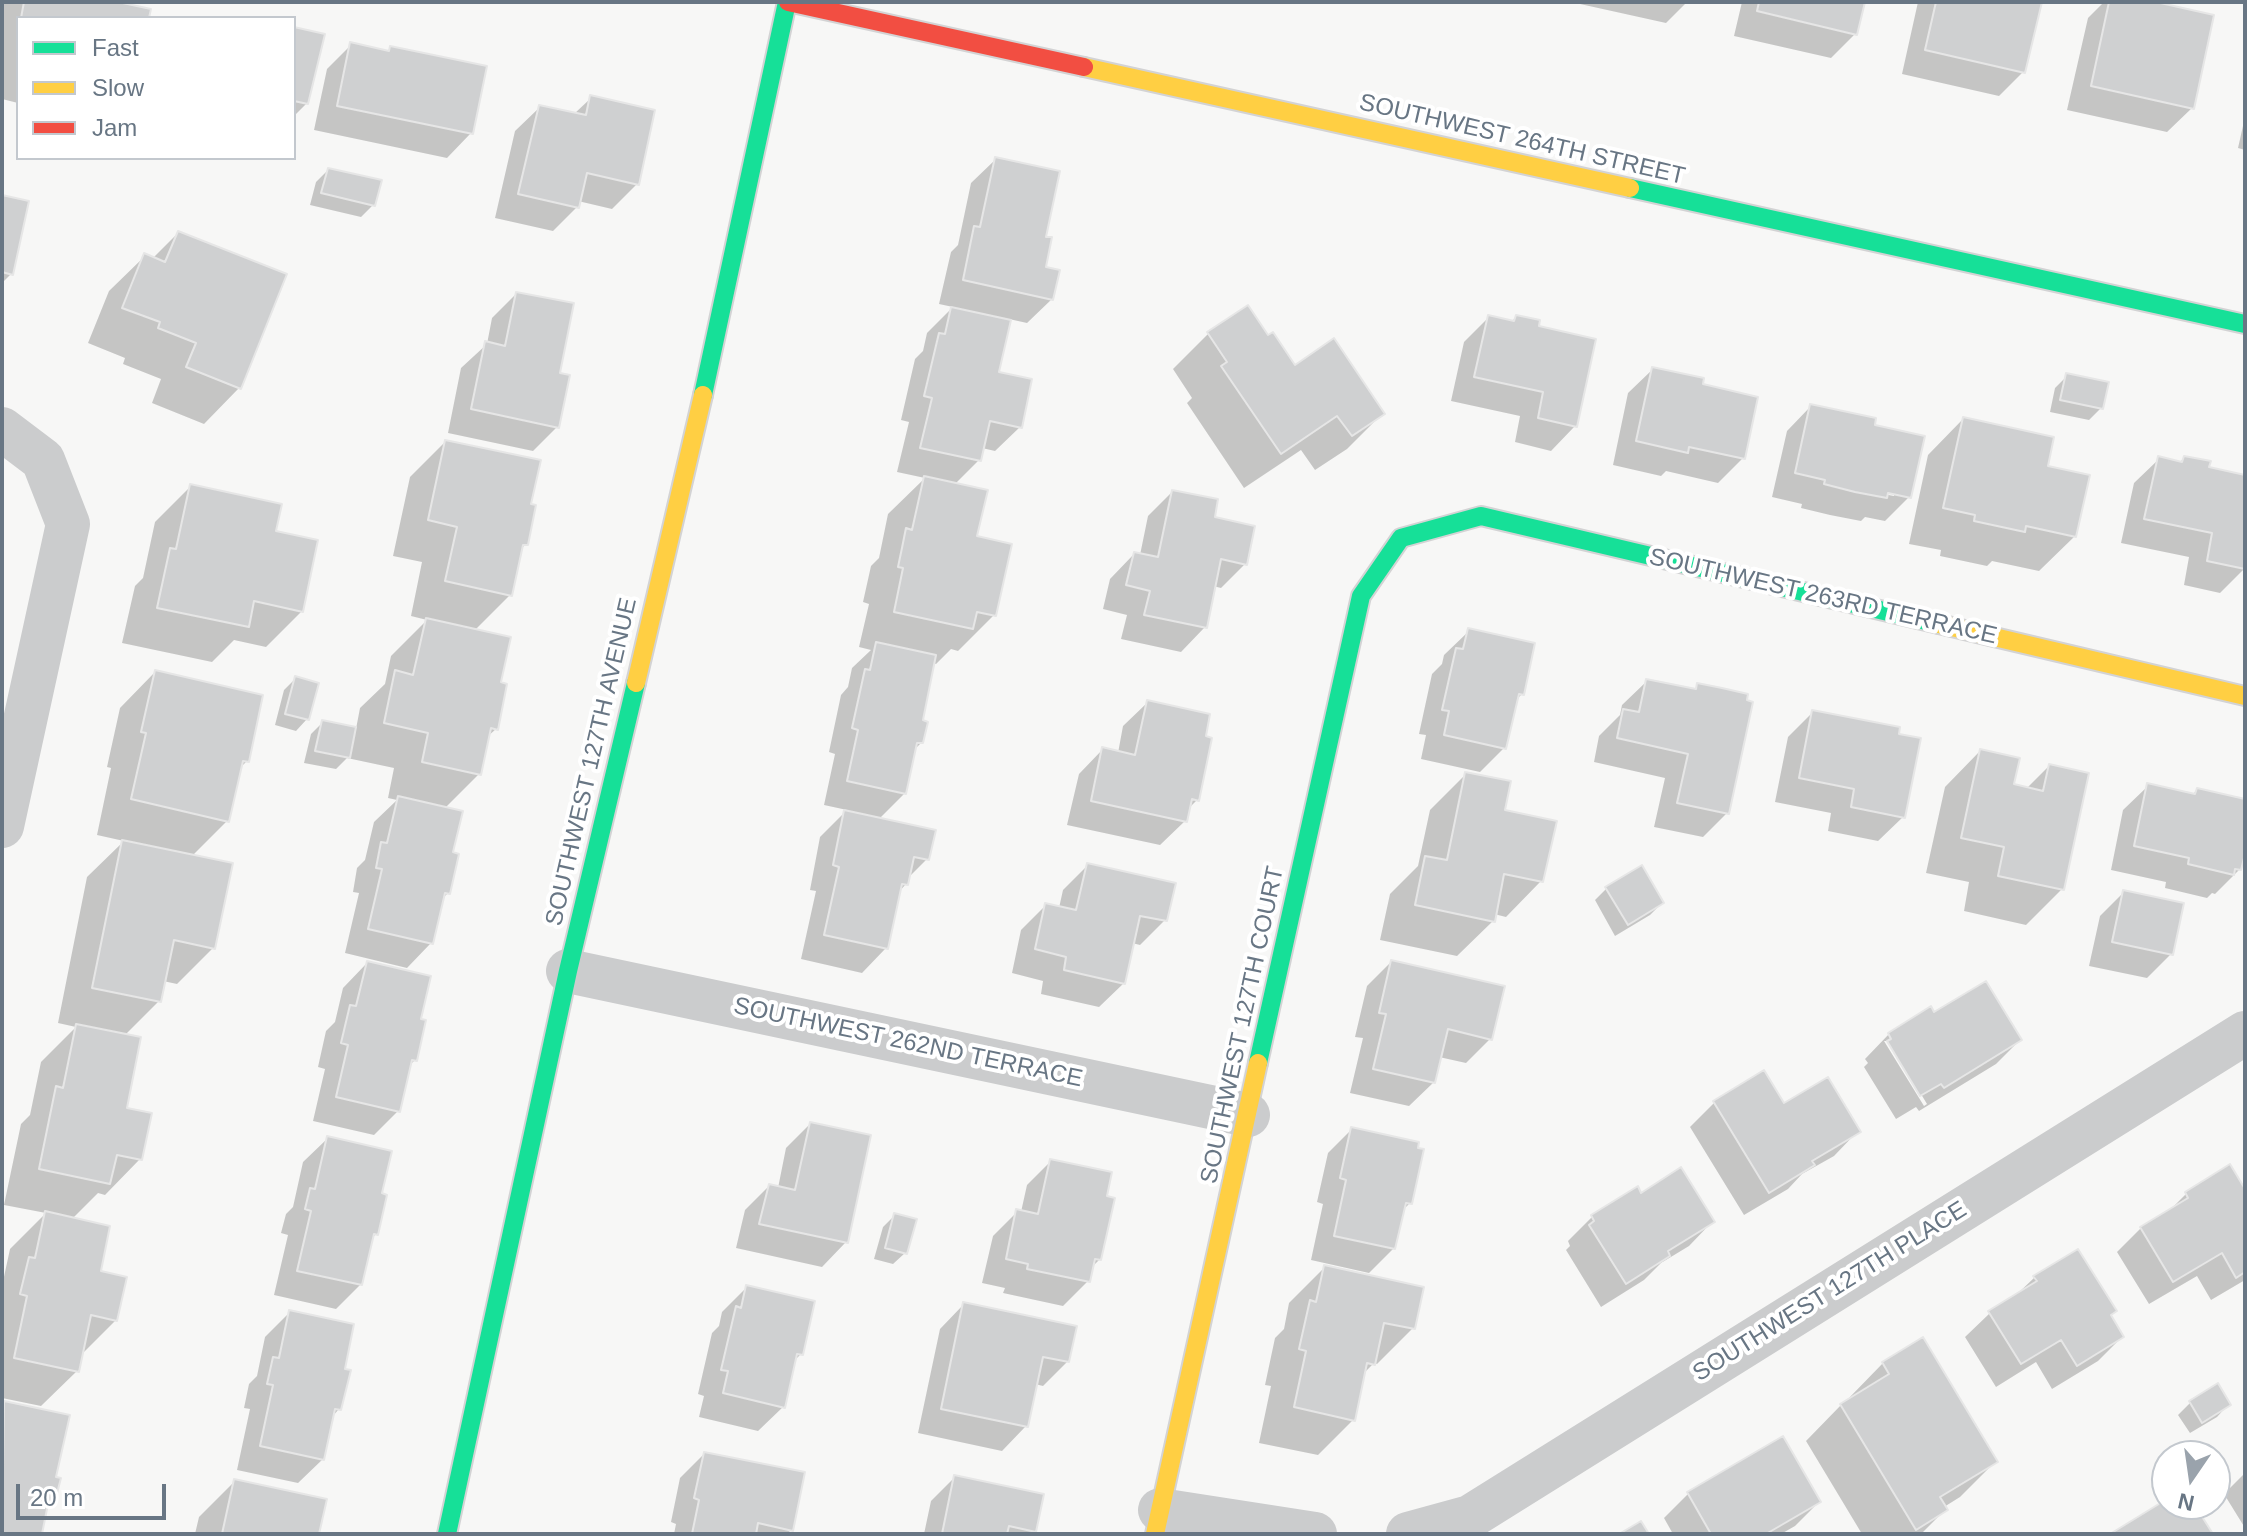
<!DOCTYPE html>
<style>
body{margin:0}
#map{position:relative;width:2247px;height:1536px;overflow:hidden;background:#f7f7f6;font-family:Arial,sans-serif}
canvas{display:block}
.frame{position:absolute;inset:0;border:4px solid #687684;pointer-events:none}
.legend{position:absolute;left:16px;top:16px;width:280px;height:144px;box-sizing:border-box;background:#fff;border:2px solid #c3c8ce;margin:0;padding:10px 14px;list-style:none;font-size:24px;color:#687684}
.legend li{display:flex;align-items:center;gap:16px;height:40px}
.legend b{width:40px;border:2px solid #c3c8ce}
.north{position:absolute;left:2151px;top:1440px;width:80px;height:80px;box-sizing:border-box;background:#fff;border:2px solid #c3c8ce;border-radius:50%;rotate:193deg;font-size:22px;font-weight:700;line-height:32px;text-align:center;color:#687684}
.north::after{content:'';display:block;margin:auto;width:28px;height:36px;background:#9aa3ac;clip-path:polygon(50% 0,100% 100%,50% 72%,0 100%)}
.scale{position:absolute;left:16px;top:1484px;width:150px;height:36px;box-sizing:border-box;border:4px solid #687684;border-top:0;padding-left:10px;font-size:24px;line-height:28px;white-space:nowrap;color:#687684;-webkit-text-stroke:6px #fff;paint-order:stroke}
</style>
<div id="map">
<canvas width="2247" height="1536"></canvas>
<div class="frame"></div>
<ul class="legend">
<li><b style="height:10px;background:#16e098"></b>Fast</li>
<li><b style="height:10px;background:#ffcf43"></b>Slow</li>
<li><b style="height:10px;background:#f24e42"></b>Jam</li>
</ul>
<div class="north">N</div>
<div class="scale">20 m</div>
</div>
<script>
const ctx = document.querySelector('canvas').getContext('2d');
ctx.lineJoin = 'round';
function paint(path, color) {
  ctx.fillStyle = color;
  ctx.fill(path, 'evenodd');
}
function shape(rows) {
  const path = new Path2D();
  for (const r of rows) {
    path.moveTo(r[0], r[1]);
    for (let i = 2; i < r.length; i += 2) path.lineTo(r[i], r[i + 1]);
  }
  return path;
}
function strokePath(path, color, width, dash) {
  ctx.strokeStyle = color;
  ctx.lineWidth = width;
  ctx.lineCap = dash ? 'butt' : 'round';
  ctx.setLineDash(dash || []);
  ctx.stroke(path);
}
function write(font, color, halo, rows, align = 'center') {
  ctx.font = font + ' Arial,sans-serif';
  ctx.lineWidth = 8;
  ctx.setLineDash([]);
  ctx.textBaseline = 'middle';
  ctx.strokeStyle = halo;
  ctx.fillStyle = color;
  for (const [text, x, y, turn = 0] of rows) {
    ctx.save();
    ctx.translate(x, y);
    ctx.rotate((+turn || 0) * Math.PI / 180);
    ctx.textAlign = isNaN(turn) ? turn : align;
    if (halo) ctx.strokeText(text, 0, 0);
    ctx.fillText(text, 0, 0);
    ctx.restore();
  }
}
const shadow = shape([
 [2,2,108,2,147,18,18,18,18,103,2,99],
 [1571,2,1687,2,1666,23],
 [1742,2,1863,2,1855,34,1831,58,1734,36],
 [1918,2,2039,2,2023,72,1999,96,1902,74],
 [2104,2,2148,2,2192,108,2167,132,2067,110,2088,18],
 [294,29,307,103,294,116],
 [351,45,386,53,391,48,471,133,447,158,314,130,327,69],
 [591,98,637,184,612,209,578,201,577,207,553,231,495,218,515,131,540,107,574,114],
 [2245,117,2245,150,2238,148],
 [996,159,1043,239,1043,268,1052,299,1027,323,1009,319,997,373,1020,427,995,451,982,448,979,460,954,485,975,538,994,615,958,651,951,649,936,664,932,663,920,722,922,742,913,751,905,793,878,820,927,859,908,878,906,884,898,893,886,948,862,973,801,959,816,891,810,890,820,837,847,810,824,805,835,754,829,752,841,695,848,687,852,668,871,650,859,647,869,604,863,602,871,566,879,558,888,514,925,478,897,472,909,422,901,420,915,359,923,351,927,333,953,307,939,304,951,252,958,245,971,183],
 [328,170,373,205,361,217,310,205,316,182],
 [2,197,11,274,2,283],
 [178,233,239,388,204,424,152,403,161,379,123,364,125,358,88,343,109,291,145,256,152,259],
 [516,294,558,374,557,427,533,451,448,433,461,368,487,344,492,318],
 [1489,317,1511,322,1516,317,1536,328,1575,426,1551,451,1515,442,1520,416,1451,401,1464,342],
 [1209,333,1268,338,1295,368,1383,413,1347,449,1315,470,1301,450,1244,488,1187,403,1192,398,1173,369],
 [1653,369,1700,386,1743,458,1718,483,1666,471,1661,476,1613,465,1628,393],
 [2067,376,2101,408,2089,420,2050,412,2055,388],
 [1811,406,1873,427,1909,497,1885,521,1865,517,1861,521,1830,515,1801,508,1802,504,1772,497,1787,431],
 [1894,492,1894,496,1878,493],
 [1963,419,2046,467,2075,536,2039,571,1992,561,1987,566,1940,556,1941,550,1909,544,1928,455],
 [445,442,529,505,526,544,519,551,510,595,474,631,498,684,496,729,487,737,479,774,445,808,451,854,448,893,441,900,431,943,407,968,345,953,359,893,353,892,357,868,365,860,374,822,397,800,388,798,394,768,347,758,336,769,304,763,311,734,323,722,356,729,360,708,385,684,391,656,427,620,411,616,422,562,393,556,410,477],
 [2184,458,2207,469,2245,477,2245,568,2220,593,2184,585,2189,557,2121,543,2134,483,2159,459,2179,463],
 [191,486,274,533,302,611,266,647,234,640,212,662,122,643,135,586,143,578,155,522],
 [1172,492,1212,519,1245,564,1221,588,1213,586,1205,627,1181,652,1121,639,1127,615,1103,609,1110,579,1134,554,1140,555,1148,516],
 [1469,631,1522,694,1515,701,1504,748,1480,772,1421,759,1426,735,1419,734,1432,674,1442,664,1444,655],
 [155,672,247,761,239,769,227,821,192,856,213,948,177,984,163,981,159,1001,124,1036,124,1110,140,1159,105,1195,98,1193,72,1219,98,1272,116,1320,80,1356,77,1371,41,1406,2,1398,2,1286,10,1249,46,1213,4,1205,21,1124,30,1115,41,1062,76,1027,58,1023,87,877,124,841,97,835,111,768,107,767,120,708],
 [296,678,307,719,296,731,275,725,284,690],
 [1647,681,1693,691,1698,685,1727,813,1703,837,1654,827,1665,778,1594,762,1599,736,1620,715,1622,705],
 [1148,702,1197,800,1187,810,1185,821,1160,845,1067,825,1079,774,1103,749,1118,753,1123,726],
 [1813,712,1903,817,1878,841,1828,831,1831,813,1775,802,1788,737],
 [1980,751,2012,786,2026,789,2049,766,2062,889,2026,925,1964,911,1969,882,1926,873,1945,787],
 [1466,774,1503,811,1541,881,1506,917,1494,914,1493,921,1457,956,1380,940,1390,894,1418,866,1430,810],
 [2148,786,2192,795,2197,790,2245,801,2245,845,2240,869,2215,894,2212,893,2207,898,2165,888,2166,882,2111,870,2123,810],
 [1088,865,1165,920,1140,945,1132,943,1124,983,1099,1007,1041,994,1043,981,1012,973,1021,930,1045,906,1059,908,1063,890],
 [1606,889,1662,903,1650,915,1615,936,1595,900],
 [2124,892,2171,954,2147,978,2089,966,2100,916],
 [1391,962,1490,1039,1466,1063,1439,1057,1434,1082,1409,1106,1350,1093,1363,1038,1355,1037,1367,986],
 [367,963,419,1020,415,1060,408,1067,398,1111,374,1135,313,1121,325,1069,318,1067,326,1031,335,1022,343,988],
 [1934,1015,2020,1040,1996,1064,1919,1111,1916,1107,1896,1119,1864,1067,1868,1063,1865,1059,1889,1034],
 [1884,1041,1889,1041,1927,1104,1924,1106],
 [1714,1103,1784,1106,1858,1131,1834,1156,1802,1174,1788,1189,1744,1215,1690,1127],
 [810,1124,846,1242,822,1267,736,1248,745,1210,769,1186,778,1188,786,1148],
 [1352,1129,1410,1203,1402,1211,1394,1248,1369,1273,1311,1260,1323,1204,1317,1202,1328,1153],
 [328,1138,380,1195,376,1234,370,1240,361,1284,336,1309,274,1295,288,1235,281,1233,286,1214,293,1207,303,1162],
 [1051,1161,1100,1259,1091,1268,1088,1281,1063,1306,1003,1293,1005,1288,982,1283,993,1236,1017,1212,1021,1212,1027,1185],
 [2245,1193,2245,1280,2211,1300,2197,1276,2149,1304,2117,1252,2141,1228,2167,1213,2186,1194],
 [1641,1196,1713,1221,1689,1246,1661,1263,1644,1280,1601,1307,1566,1250,1570,1246,1568,1241,1592,1217],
 [895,1215,905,1253,893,1264,874,1259,883,1227],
 [1325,1267,1413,1328,1377,1364,1374,1363,1363,1374,1353,1420,1318,1455,1259,1443,1271,1386,1265,1385,1275,1338,1284,1329,1289,1303],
 [2035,1277,2109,1316,2122,1337,2098,1361,2052,1389,2036,1362,1996,1387,1965,1337,1990,1313,2014,1297],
 [747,1287,801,1354,793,1362,783,1407,758,1431,699,1417,704,1396,698,1394,712,1333,719,1326,722,1312],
 [964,1304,1068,1361,1043,1386,1035,1384,1026,1426,1002,1451,918,1433,940,1329],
 [290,1312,342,1370,339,1409,332,1417,323,1459,298,1483,237,1470,250,1409,244,1408,249,1384,257,1376,265,1337],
 [1883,1363,1996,1461,1960,1497,1944,1507,1945,1510,1921,1534,1862,1534,1806,1441,1841,1405,1849,1401,1848,1399],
 [4,1403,54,1478,52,1504,45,1512,40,1534,2,1534,2,1405],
 [2190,1403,2228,1405,2217,1417,2190,1433,2178,1415],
 [704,1454,791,1530,787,1534,674,1534,676,1524,671,1522,680,1478],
 [2245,1473,2245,1528,2224,1494],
 [955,1477,1034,1531,1031,1534,924,1534,931,1501],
 [235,1481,317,1534,195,1534,199,1517],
 [1688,1494,1819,1502,1795,1526,1781,1534,1673,1534,1664,1518]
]);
const building = shape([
 [24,2,118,2,151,9,149,18,21,18,24,2],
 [1759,2,1865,2,1857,35,1757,11,1759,2],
 [1936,2,2042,2,2025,73,1925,50,1936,2],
 [2109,2,2156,2,2214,15,2194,109,2091,86,2109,2],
 [294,27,325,34,308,104,294,101,294,27],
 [350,42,389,51,390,46,487,66,473,134,337,106,350,42],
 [590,95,655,110,639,185,587,173,579,208,518,194,539,105,586,115,590,95],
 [995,157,1060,171,1046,237,1052,237,1046,267,1060,270,1053,300,963,280,974,226,980,227,995,157],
 [328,168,382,180,375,206,321,193,328,168],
 [2,195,29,201,13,275,2,272,2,195],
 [178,231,287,274,241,389,186,367,196,343,158,328,160,322,122,308,144,253,165,262,178,231],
 [516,292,574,303,560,373,570,375,559,428,471,409,485,341,505,346,516,292],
 [1248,305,1268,335,1273,332,1295,365,1334,338,1385,414,1352,436,1337,416,1281,454,1221,366,1227,362,1207,332,1248,305],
 [951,307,1011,320,999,372,1032,379,1022,428,990,421,981,461,920,448,932,398,924,396,939,333,945,334,951,307],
 [1488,315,1514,321,1516,315,1540,320,1539,326,1596,339,1577,427,1538,418,1543,392,1474,377,1488,315],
 [1652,367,1704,378,1703,384,1758,397,1745,459,1689,447,1688,453,1636,441,1652,367],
 [2066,373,2109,382,2103,409,2060,400,2066,373],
 [1810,404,1876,418,1875,425,1925,436,1911,498,1888,493,1887,498,1855,492,1824,484,1825,480,1795,473,1810,404],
 [1963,417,2054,437,2048,466,2090,475,2076,537,2026,526,2025,532,1974,521,1975,515,1943,508,1963,417],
 [445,440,541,460,531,504,536,505,528,545,523,545,512,596,445,581,457,527,428,520,445,440],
 [2158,456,2182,462,2184,456,2211,461,2209,467,2245,475,2245,569,2207,561,2212,533,2144,519,2158,456],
 [924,476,988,490,977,536,1012,544,996,616,977,612,973,629,894,612,903,568,898,567,902,548,906,528,912,530,924,476],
 [190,484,282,504,276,531,318,540,303,612,254,601,249,627,157,608,170,548,176,549,190,484],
 [1172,490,1218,499,1215,517,1255,526,1247,565,1221,559,1207,628,1144,615,1150,591,1126,585,1134,552,1158,557,1172,490],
 [426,618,511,637,501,682,507,684,498,730,491,728,481,775,422,762,428,733,384,723,395,670,413,675,426,618],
 [1468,628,1535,643,1524,695,1519,694,1506,749,1444,735,1449,711,1442,710,1456,648,1463,649,1468,628],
 [876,642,936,655,923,720,928,722,923,743,917,743,906,794,847,781,858,730,852,728,865,669,870,670,876,642],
 [155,670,263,695,249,762,243,761,229,822,131,799,146,733,141,732,155,670],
 [295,676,319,683,309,720,285,714,295,676],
 [1646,679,1696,689,1697,683,1722,688,1748,694,1747,700,1753,702,1729,814,1677,803,1688,754,1617,738,1623,709,1639,712,1646,679],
 [1147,700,1210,714,1206,736,1212,738,1199,801,1192,799,1187,822,1091,801,1102,747,1135,755,1147,700],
 [1812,710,1900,727,1899,734,1921,738,1905,818,1851,807,1854,789,1799,778,1812,710],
 [322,720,356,727,350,758,315,751,322,720],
 [1980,749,2020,758,2014,784,2043,791,2049,764,2089,773,2064,890,1998,876,2004,847,1961,838,1980,749],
 [1465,772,1511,781,1505,810,1557,821,1543,882,1504,874,1495,922,1415,905,1425,856,1447,860,1465,772],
 [2147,783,2195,794,2197,788,2245,799,2245,854,2241,870,2235,869,2234,875,2188,864,2189,858,2134,846,2147,783],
 [398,796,463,811,453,852,459,854,450,894,445,893,433,944,368,929,382,869,376,868,381,842,387,843,398,796],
 [844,810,936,830,929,860,914,857,908,885,902,884,888,949,824,935,839,867,833,865,844,810],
 [122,840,233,863,215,949,174,940,161,1002,92,988,122,840],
 [1087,863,1176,883,1167,921,1140,916,1125,984,1064,970,1066,957,1035,949,1045,903,1076,910,1087,863],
 [1642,865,1664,903,1628,925,1605,887,1642,865],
 [2123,890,2184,903,2173,955,2112,942,2123,890],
 [1391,960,1505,986,1492,1040,1448,1029,1435,1083,1373,1069,1386,1014,1379,1013,1391,960],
 [367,961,431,976,421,1019,426,1020,417,1061,412,1060,400,1112,336,1097,348,1045,341,1043,350,1005,356,1006,367,961],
 [1986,981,2022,1040,1944,1088,1941,1084,1920,1096,1887,1041,1891,1039,1888,1033,1931,1006,1934,1012,1986,981],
 [76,1024,141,1037,127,1108,152,1113,142,1160,117,1155,110,1184,39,1169,56,1086,63,1088,76,1024],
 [1764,1070,1784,1103,1828,1077,1861,1132,1812,1161,1815,1165,1769,1193,1713,1101,1764,1070],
 [810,1122,871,1135,848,1243,759,1224,769,1184,795,1190,810,1122],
 [1351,1127,1419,1142,1418,1148,1424,1149,1412,1204,1406,1203,1395,1249,1334,1236,1346,1180,1340,1178,1351,1127],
 [327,1136,392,1151,382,1193,387,1195,378,1235,374,1234,362,1285,297,1271,311,1211,305,1209,310,1188,315,1189,327,1136],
 [1050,1159,1112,1172,1107,1196,1115,1198,1101,1260,1095,1259,1090,1282,1027,1269,1028,1264,1006,1259,1016,1209,1038,1214,1050,1159],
 [2230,1164,2245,1189,2245,1272,2236,1278,2222,1253,2173,1282,2140,1227,2188,1198,2185,1192,2230,1164],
 [1681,1167,1715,1222,1668,1251,1670,1256,1626,1284,1589,1225,1594,1221,1591,1215,1638,1186,1641,1193,1681,1167],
 [45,1211,110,1226,101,1271,127,1277,117,1321,91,1315,79,1372,14,1358,27,1296,20,1294,29,1257,35,1258,45,1211],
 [894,1213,917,1219,907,1254,885,1248,894,1213],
 [2078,1249,2117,1311,2111,1315,2124,1337,2077,1366,2061,1340,2021,1364,1988,1311,2037,1281,2033,1276,2078,1249],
 [1324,1265,1424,1287,1415,1329,1384,1323,1375,1365,1367,1363,1355,1421,1294,1407,1306,1351,1299,1349,1310,1300,1316,1302,1324,1265],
 [746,1285,815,1301,803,1355,797,1354,785,1408,723,1393,728,1371,721,1370,736,1306,741,1308,746,1285],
 [963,1302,1077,1326,1069,1362,1043,1357,1028,1427,941,1409,963,1302],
 [289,1310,354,1324,345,1369,351,1370,341,1410,335,1409,324,1460,260,1446,273,1385,267,1384,273,1357,279,1358,289,1310],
 [1923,1337,1998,1462,1940,1497,1948,1510,1916,1530,1840,1404,1889,1374,1882,1362,1923,1337],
 [2218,1383,2231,1405,2202,1423,2189,1401,2218,1383],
 [4,1401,70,1415,56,1477,61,1478,54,1505,48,1504,42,1534,2,1534,4,1401],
 [1783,1436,1821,1502,1766,1534,1711,1534,1687,1492,1783,1436],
 [704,1452,805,1472,793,1531,758,1523,756,1534,692,1534,699,1500,694,1498,704,1452],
 [954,1475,1044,1494,1036,1532,1009,1526,1007,1534,942,1534,954,1475],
 [234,1479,327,1499,319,1534,222,1534,234,1479],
 [2167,1499,2167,1504,2194,1504,2213,1534,2110,1534,2167,1499],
 [1641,1521,1649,1534,1619,1534,1641,1521]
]);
const street = shape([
 [2,429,43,460,68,524,2,826],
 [568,971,1248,1115],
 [1160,1510,1315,1534],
 [1408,1534,1470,1517,2245,1033]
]);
const fast = shape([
 [1630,188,2245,324],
 [703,395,787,2],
 [1258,1063,1361,596,1401,538,1481,516,1939,624],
 [447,1534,568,971,636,683]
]);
const slow = shape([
 [1084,67,1630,188],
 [1939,624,2245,696],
 [636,683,703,395],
 [1155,1534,1258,1063]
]);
const jam = shape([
 [788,2,1084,67]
]);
const streetNames = [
 ["SOUTHWEST 264TH STREET",1522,140,13],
 ["SOUTHWEST 263RD TERRACE",1823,597,13],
 ["SOUTHWEST 127TH AVENUE",592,762,-77],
 ["SOUTHWEST 127TH COURT",1243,1025,-78],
 ["SOUTHWEST 262ND TERRACE",908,1043,12],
 ["SOUTHWEST 127TH PLACE",1830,1292,-32]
];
paint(shadow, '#0003');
paint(building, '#cfd0d1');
strokePath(building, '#e6e6e6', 2);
strokePath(fast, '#d3d3d4', 22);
strokePath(slow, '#d3d3d4', 22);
strokePath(jam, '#d3d3d4', 22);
strokePath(street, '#cbcccd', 44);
strokePath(fast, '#16e098', 18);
strokePath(slow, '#ffcf43', 18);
strokePath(jam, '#f24e42', 18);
write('24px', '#687684', '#fff', streetNames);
</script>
